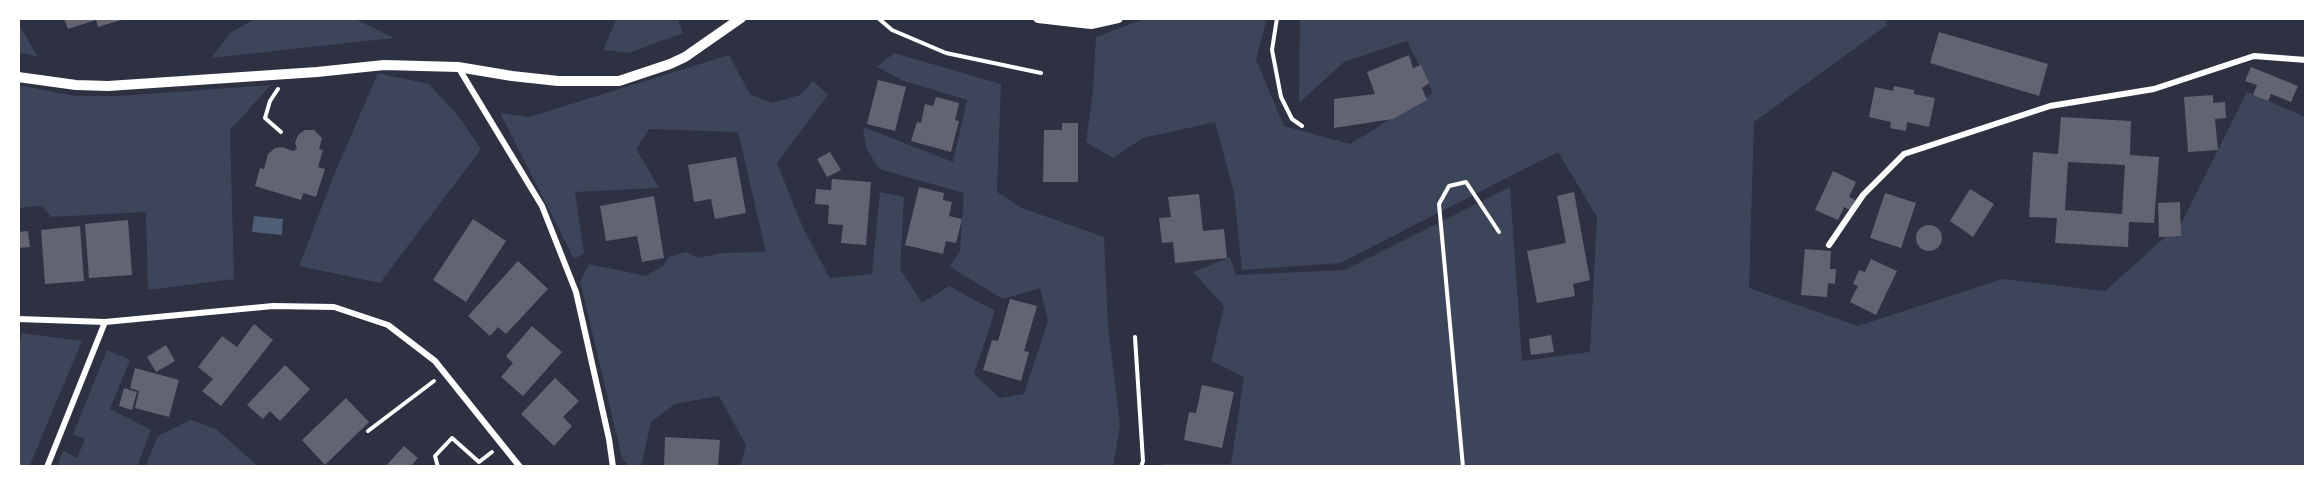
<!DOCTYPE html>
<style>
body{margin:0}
#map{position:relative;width:2324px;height:485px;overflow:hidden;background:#2d3142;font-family:Barlow,sans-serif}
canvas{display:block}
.frame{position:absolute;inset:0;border:20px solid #fff;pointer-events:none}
</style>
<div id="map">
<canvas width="2324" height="485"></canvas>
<div class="frame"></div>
</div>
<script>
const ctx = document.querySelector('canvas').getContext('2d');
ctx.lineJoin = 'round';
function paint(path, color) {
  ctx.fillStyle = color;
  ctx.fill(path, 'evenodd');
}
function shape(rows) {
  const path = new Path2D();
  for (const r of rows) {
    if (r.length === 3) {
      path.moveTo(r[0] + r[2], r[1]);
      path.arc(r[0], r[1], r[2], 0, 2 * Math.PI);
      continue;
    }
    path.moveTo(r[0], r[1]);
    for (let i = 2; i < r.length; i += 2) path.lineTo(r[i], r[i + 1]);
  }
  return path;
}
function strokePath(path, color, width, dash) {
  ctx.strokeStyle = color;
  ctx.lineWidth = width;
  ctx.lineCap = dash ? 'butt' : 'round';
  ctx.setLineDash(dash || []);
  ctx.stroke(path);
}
const green = shape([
 [256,18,353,18,394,38,211,58,230,33],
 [617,18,677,18,683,33,629,53,603,50],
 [1147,18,1267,18,1256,60,1284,126,1350,144,1433,93,1407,41,1344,62,1299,103,1300,18,1885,18,1887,25,1754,122,1749,288,1858,326,2002,279,2105,291,2182,222,2247,92,2306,117,2306,467,1163,467,1164,464,1231,464,1244,377,1211,361,1224,306,1193,272,1230,257,1236,275,1345,270,1510,187,1522,361,1590,352,1597,217,1558,152,1340,263,1242,270,1234,193,1215,122,1143,138,1113,158,1086,142,1093,90,1096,37],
 [18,23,38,57,18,52],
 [894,53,1001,84,997,192,1022,208,1104,237,1108,327,1120,425,1113,467,740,467,746,445,719,396,675,404,651,422,641,467,630,467,622,458,580,281,589,264,646,276,664,265,668,257,686,252,698,258,722,253,766,252,738,132,649,129,636,149,659,188,575,192,584,253,574,259,500,113,529,117,729,55,750,94,772,103,800,95,813,81,828,95,777,163,803,228,830,278,872,274,880,192,904,197,900,269,922,303,949,286,995,311,974,374,1000,398,1024,394,1048,321,1040,288,1003,299,950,267,960,250,964,193,879,169,866,148,863,127,953,162,967,100,904,81,877,67],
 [378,73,429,84,460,118,481,149,380,283,299,266,334,175],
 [18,85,75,96,119,96,271,85,230,130,234,279,148,290,146,212,51,217,42,206,18,208],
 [22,333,82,341,29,467,18,467,18,350],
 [107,350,130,360,110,409,151,430,137,467,57,467,63,451,77,458,85,439,73,434],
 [191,420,216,429,259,467,145,467,158,436]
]);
const water = shape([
 [254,216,283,219,282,235,252,232]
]);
const building = shape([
 [64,18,120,18,121,20,98,27,96,20,68,29],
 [1939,32,2048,64,2039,96,1930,63],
 [1409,55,1413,68,1421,65,1429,83,1422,88,1427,100,1393,119,1334,128,1334,99,1375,94,1367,72],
 [2251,67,2298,86,2291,102,2271,94,2268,101,2253,95,2257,85,2245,81],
 [878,80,906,87,895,131,867,124],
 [1894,86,1914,90,1914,94,1935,98,1929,127,1907,122,1906,131,1890,128,1891,122,1869,117,1875,87,1893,91],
 [2213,95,2213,103,2225,102,2226,118,2215,119,2218,150,2188,152,2184,97],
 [936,97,959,103,955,120,959,121,951,152,911,141,917,122,921,123,925,104,933,106],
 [2061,117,2131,121,2130,155,2159,157,2154,223,2129,222,2128,247,2055,243,2057,218,2029,217,2033,152,2058,154],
 [2068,162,2125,165,2122,214,2065,210],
 [1062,123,1078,123,1078,182,1043,182,1044,130,1062,130],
 [305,130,314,130,322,138,319,149,323,150,318,167,325,169,316,197,303,193,301,200,255,186,260,168,264,169,268,154,275,148,282,147,293,151,297,149,295,143,298,135],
 [830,152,841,170,827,177,817,159],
 [736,157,746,213,715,219,711,199,694,202,688,165],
 [1833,171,1856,182,1849,197,1855,200,1850,210,1844,207,1838,220,1815,210],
 [832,179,871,182,866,245,841,243,843,225,828,224,829,205,815,204,816,189,831,190],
 [919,187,944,193,943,200,952,202,949,216,962,219,956,243,946,241,943,254,905,245],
 [1970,189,1994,204,1973,237,1950,221],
 [1574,192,1590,280,1573,284,1575,296,1537,303,1527,251,1566,243,1557,196],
 [1885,193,1916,203,1901,248,1870,238],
 [1199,194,1203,231,1224,229,1227,258,1175,263,1173,242,1162,243,1159,218,1171,217,1168,197],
 [654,196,664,258,642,262,637,236,606,241,600,206],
 [2180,202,2181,236,2159,237,2158,203],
 [473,219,506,241,466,302,433,280],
 [128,220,132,275,89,278,85,224],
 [1929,238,13],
 [80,226,84,281,45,284,41,230],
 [28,231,30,247,18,248,18,232],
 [1805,249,1831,251,1830,269,1836,269,1835,284,1828,283,1827,297,1801,295],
 [1871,259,1897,271,1876,315,1850,302,1858,286,1853,284,1859,270,1865,272],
 [518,261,548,289,506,334,498,327,490,336,468,316],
 [1010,299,1037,306,1024,351,1029,352,1021,381,983,370,992,340,998,341],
 [254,324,273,340,221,406,202,391,213,379,198,367,222,336,237,347],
 [532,326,562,352,523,396,501,377,513,363,506,356],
 [1551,335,1554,352,1531,355,1529,339],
 [166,345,175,361,156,372,147,357],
 [285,365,310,389,280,421,270,411,263,419,247,405],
 [135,368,179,380,169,417,135,408,139,391,130,388],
 [555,378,579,401,563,417,572,426,554,446,521,414],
 [1202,385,1234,392,1222,448,1184,440,1189,412,1196,413],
 [124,388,137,392,132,410,119,406],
 [346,398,369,422,325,465,302,440],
 [665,437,720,440,718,467,664,467],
 [404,446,418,458,410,467,385,467]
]);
const path = shape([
 [878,18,892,30,946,53,1041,73],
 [1277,18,1272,50,1281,97,1292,119,1302,126],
 [278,89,270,101,265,118,281,132],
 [1135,337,1143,461,1141,467],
 [368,431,434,381],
 [438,467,435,456,452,438,479,462,492,452],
 [1463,467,1439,204,1449,186,1466,182,1499,232]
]);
const minor = shape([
 [458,67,542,206,576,292,609,439,613,467],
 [1829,245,1863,195,1904,154,2050,106,2154,89,2254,56,2306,60],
 [18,319,105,322,273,306,334,307,388,325,435,361,520,467],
 [47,467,105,322]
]);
const tertiary = shape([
 [1038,18,1091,24,1118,18],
 [18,77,76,85,108,86,317,72,384,65,458,67,512,76,558,81,619,81,670,64,685,57,741,18]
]);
paint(green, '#3c4559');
paint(water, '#4f5d75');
paint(building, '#626471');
strokePath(path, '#fff', 4);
strokePath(minor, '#fff', 6);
strokePath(tertiary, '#fff', 10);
</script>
